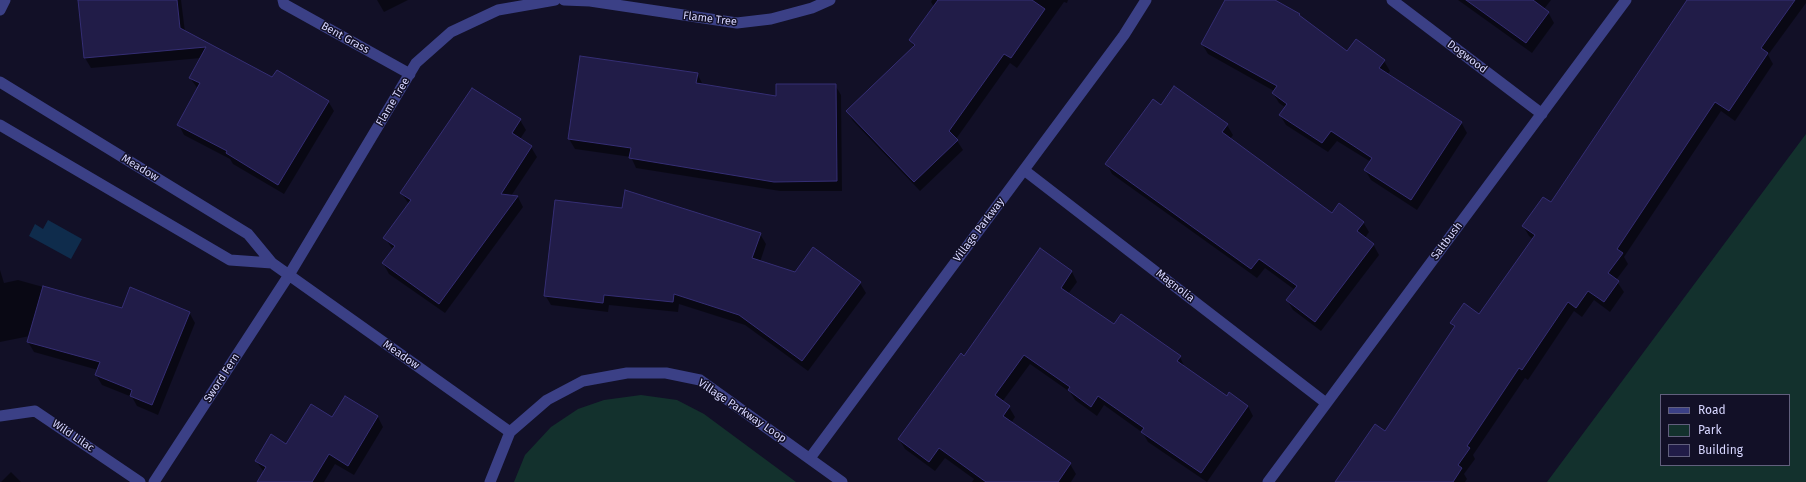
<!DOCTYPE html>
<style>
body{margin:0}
#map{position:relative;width:1806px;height:482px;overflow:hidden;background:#121027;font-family:"Fira Sans",sans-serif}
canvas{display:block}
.legend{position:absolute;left:1660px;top:394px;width:130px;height:72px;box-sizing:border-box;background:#121027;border:1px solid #615f7d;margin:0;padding:5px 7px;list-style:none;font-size:12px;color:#d7d6ff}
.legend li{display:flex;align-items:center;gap:8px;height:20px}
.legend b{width:20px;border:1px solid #615f7d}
</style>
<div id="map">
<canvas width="1806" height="482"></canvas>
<ul class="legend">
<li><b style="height:5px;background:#3b4086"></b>Road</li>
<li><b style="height:11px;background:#13312d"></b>Park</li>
<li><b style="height:11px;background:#211c48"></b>Building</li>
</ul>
</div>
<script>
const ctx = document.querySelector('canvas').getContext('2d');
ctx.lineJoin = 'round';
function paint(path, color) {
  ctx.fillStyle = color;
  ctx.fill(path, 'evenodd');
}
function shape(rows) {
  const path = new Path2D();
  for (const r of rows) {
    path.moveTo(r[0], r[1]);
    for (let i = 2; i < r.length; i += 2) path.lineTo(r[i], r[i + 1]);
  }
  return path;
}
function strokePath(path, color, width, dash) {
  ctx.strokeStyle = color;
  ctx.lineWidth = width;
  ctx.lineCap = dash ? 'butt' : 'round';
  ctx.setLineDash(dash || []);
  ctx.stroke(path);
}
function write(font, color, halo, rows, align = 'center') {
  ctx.font = font + ' "Fira Sans",sans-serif';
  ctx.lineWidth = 3;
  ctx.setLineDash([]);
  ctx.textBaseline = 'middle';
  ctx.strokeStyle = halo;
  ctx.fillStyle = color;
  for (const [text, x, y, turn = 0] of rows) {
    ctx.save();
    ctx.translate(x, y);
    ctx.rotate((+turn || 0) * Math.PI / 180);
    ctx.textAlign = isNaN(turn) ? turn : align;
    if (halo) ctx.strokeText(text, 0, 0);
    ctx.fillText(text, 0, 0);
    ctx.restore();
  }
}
const green = shape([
 [1806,134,1806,482,1547,482],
 [1661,395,1789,395,1789,465,1661,465],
 [641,395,677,400,704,414,796,482,514,482,525,455,551,427,578,409,604,400]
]);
const water = shape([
 [48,220,82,239,71,259,29,236,35,224,43,229]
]);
const shadow = shape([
 [79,0,181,0,185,32,273,78,328,101,334,111,284,194,233,164,230,159,184,135,179,125,198,89,190,78,201,58,91,68,85,58],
 [377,0,408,0,384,12],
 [932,0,1068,0,1067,3,1064,2,1017,68,1010,63,956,139,963,150,920,191,853,121,847,111,914,47,910,40,934,7,931,2],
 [1227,0,1273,0,1299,14,1301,18,1347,52,1384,61,1390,71,1388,74,1461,122,1467,133,1417,210,1371,180,1365,170,1371,162,1337,141,1328,152,1286,125,1280,115,1286,108,1279,103,1273,93,1274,91,1208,54,1202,44],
 [1458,0,1551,0,1544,9,1548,12,1554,23,1532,53],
 [1690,0,1806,0,1806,3,1768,55,1773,64,1735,121,1721,111,1624,257,1628,264,1616,280,1624,292,1610,312,1594,300,1582,317,1574,311,1528,380,1525,378,1473,455,1475,459,1464,474,1467,479,1465,482,1336,482,1385,432,1455,328,1452,323,1480,315,1533,239,1529,236,1523,226,1551,203],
 [581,57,697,73,703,85,777,97,835,85,841,95,842,191,780,191,636,168,631,157,575,149,569,139],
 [1161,106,1227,125,1233,135,1230,139,1332,214,1363,222,1369,232,1365,238,1373,244,1379,255,1321,331,1293,310,1287,300,1295,290,1265,268,1257,278,1112,174,1107,164],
 [520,120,526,130,520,139,531,147,537,157,511,196,518,197,523,207,445,313,389,274,383,263,393,250,385,238,409,204,401,193],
 [760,234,766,244,760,262,795,273,813,249,860,283,866,293,808,371,745,325,679,304,678,312,609,305,608,312,551,305,545,295],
 [0,270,4,283,18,280,122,309,189,312,195,323,158,415,137,406,132,397,102,385,96,375,98,370,34,352,28,342,30,336,0,342],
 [1072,272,1077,282,1068,294,1114,326,1180,357,1185,368,1228,397,1248,406,1253,416,1207,482,1148,442,1143,433,1104,405,1097,416,1075,400,1070,392,1030,364,1002,402,1009,407,1015,417,1011,423,1070,464,1076,474,1071,482,972,482,974,479,945,458,935,471,905,449,899,439,964,357],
 [345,397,378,417,383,427,354,475,335,464,324,482,258,482,264,472,256,461,333,418],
 [11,472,21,482,1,482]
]);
const building = shape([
 [78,0,177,0,180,28,272,77,277,70,329,101,278,185,226,153,227,151,177,125,200,83,189,78,206,47,84,58,78,0],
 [938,0,1032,0,1045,9,1011,58,1004,54,949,131,958,140,914,182,846,111,915,45,909,40,938,0],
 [1225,0,1275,0,1300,14,1299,15,1347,51,1356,39,1385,60,1379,68,1462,122,1411,200,1364,170,1372,158,1331,131,1322,143,1279,115,1287,104,1272,93,1277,86,1201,44,1225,0],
 [1466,0,1533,0,1549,12,1526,43,1466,0],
 [1687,0,1795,0,1761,48,1768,53,1729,111,1715,102,1617,249,1623,253,1608,273,1619,281,1604,302,1588,291,1576,308,1568,302,1522,370,1519,368,1467,446,1470,448,1458,465,1462,468,1453,482,1335,482,1375,424,1385,431,1455,326,1450,323,1464,303,1479,314,1535,235,1522,226,1543,197,1551,202,1687,0],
 [580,56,698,73,696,83,776,96,776,84,836,84,837,181,774,182,629,158,631,148,568,139,580,56],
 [1174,86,1228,124,1222,132,1332,213,1339,203,1364,222,1357,231,1374,244,1315,322,1286,300,1297,286,1259,259,1251,269,1105,164,1153,99,1161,105,1174,86],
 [472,88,521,119,512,133,532,146,501,194,518,196,439,304,382,263,395,246,383,238,411,200,400,193,472,88],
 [625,190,761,233,752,258,795,272,813,247,861,282,802,361,739,315,674,294,673,302,604,295,603,303,544,296,555,200,622,208,625,190],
 [1040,248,1072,271,1061,288,1114,324,1121,314,1181,356,1177,361,1227,396,1229,392,1248,406,1201,473,1141,432,1144,428,1098,396,1091,407,1068,390,1070,387,1024,355,995,395,1010,406,1003,416,1071,463,1058,482,986,482,939,448,929,462,898,439,961,353,964,356,1040,248],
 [43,286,122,308,130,287,190,312,152,405,130,396,132,390,95,375,100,362,27,342,43,286],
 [345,396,378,416,348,466,329,454,312,482,257,482,266,467,255,461,271,434,286,444,311,404,332,417,345,396]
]);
const minor = shape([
 [283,0,284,4,410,74],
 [564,0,590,1,737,23,771,19,812,8,830,0],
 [1392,0,1542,114],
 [0,82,248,234,272,263,510,432],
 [0,125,230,260,272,263],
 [1024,170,1326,403],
 [0,416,35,411,140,482],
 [810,458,1124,35,1146,0],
 [154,482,289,275,416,63,451,32,498,10,555,0],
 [490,482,510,432,547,400,583,381,627,373,666,373,700,380,842,482],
 [1268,482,1626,0]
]);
const tertiary = shape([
 [0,10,5,0]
]);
const streetNames = [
 ["Flame Tree",710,19,7],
 ["Bent Grass",345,38,29],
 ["Dogwood",1467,57,37],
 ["Flame Tree",393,102,-59],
 ["Meadow",140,168,31],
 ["Village Parkway",979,230,-53],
 ["Saltbush",1447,241,-53],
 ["Magnolia",1175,286,38],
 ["Meadow",401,355,35],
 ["Sword Fern",222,378,-57],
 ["Village Parkway Loop",742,411,34],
 ["Wild Lilac",73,436,34]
];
paint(green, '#13312d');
paint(water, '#0f2c4c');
paint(shadow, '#0007');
paint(building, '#211c48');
strokePath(building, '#352e74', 1);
strokePath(minor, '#3b4086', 11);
strokePath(tertiary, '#3b4086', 11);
write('11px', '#d7d6ff', '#121027', streetNames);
</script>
